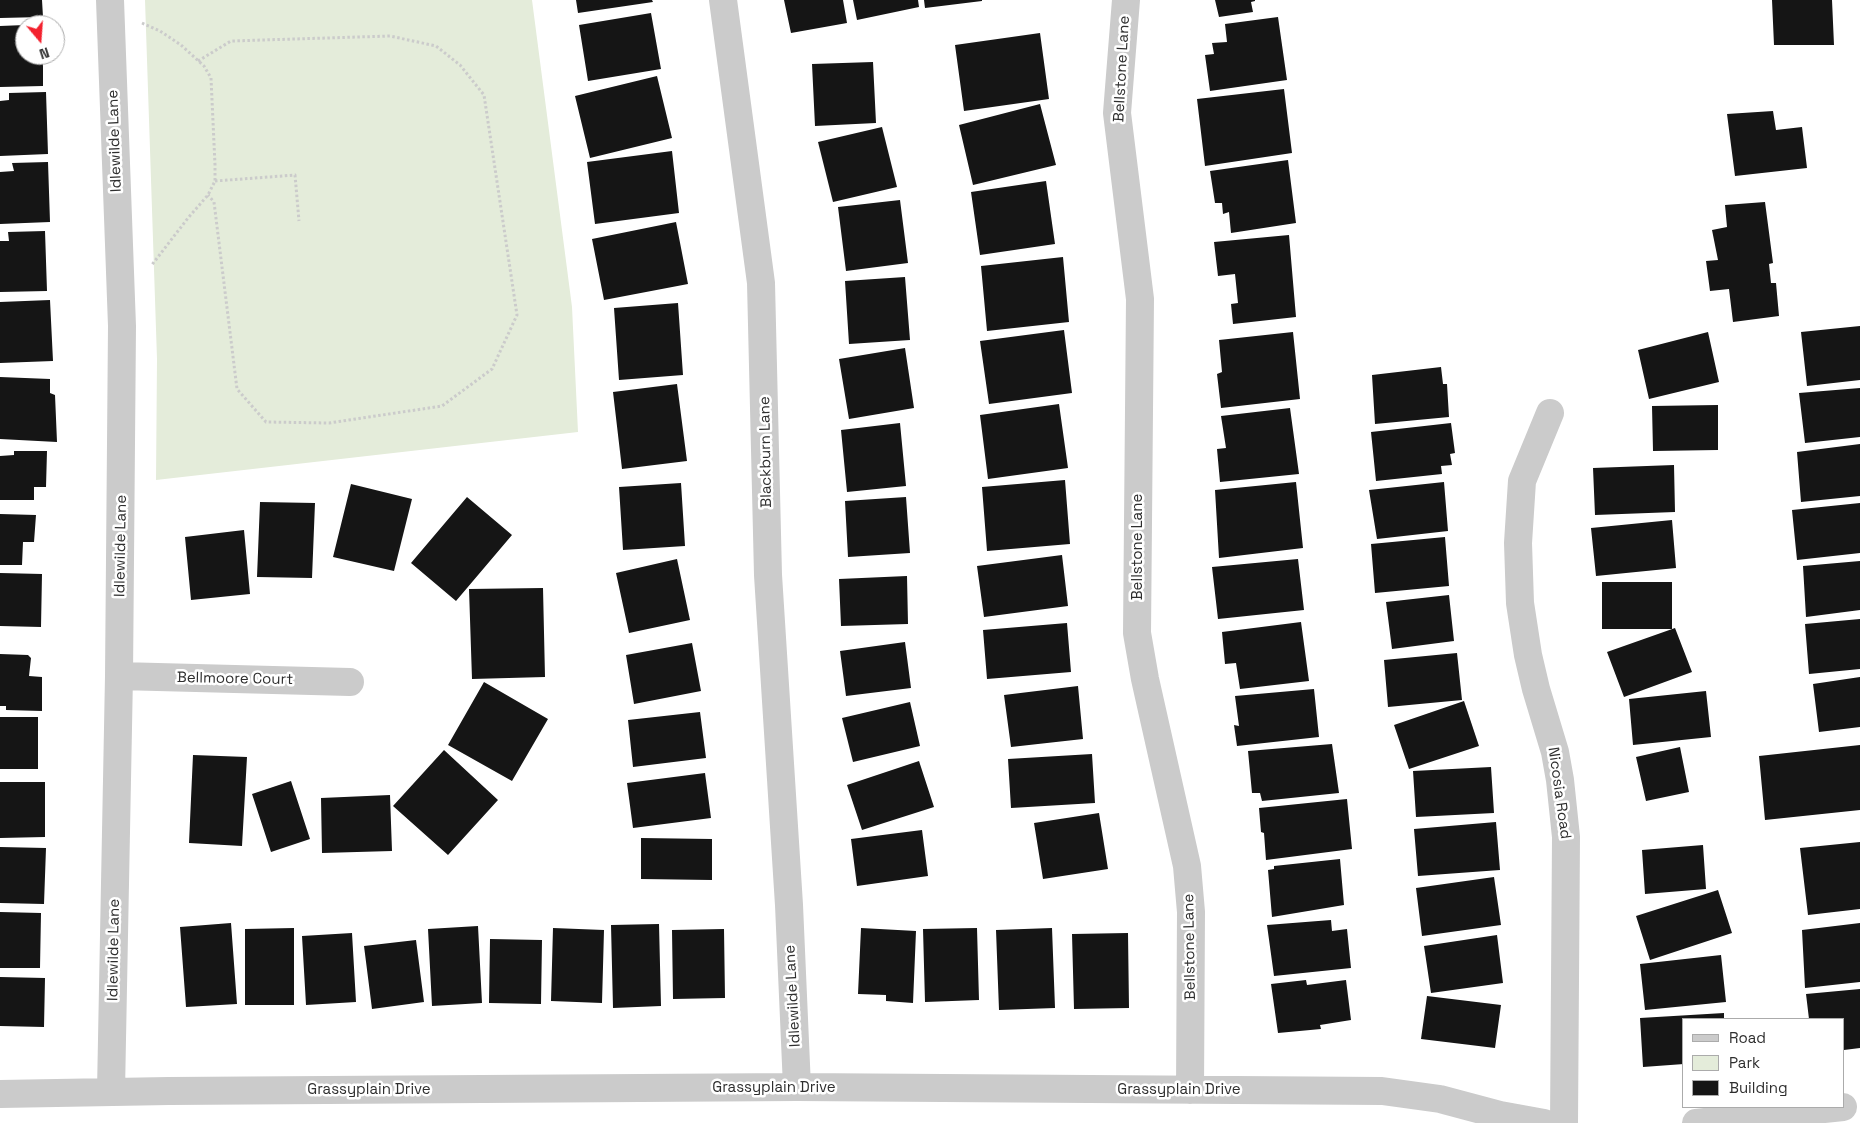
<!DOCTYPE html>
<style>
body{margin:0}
#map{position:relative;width:1860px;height:1123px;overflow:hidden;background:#fff;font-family:"Space Grotesk",sans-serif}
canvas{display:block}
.legend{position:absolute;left:1682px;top:1018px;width:162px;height:90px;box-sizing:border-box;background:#fff;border:1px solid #ababab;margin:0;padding:6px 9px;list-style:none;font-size:15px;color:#2e2e2e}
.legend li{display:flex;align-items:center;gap:10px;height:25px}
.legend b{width:25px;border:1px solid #ababab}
.north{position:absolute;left:15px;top:15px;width:50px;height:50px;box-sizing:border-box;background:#fff;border:1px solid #ababab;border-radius:50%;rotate:162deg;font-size:14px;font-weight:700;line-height:20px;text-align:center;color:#2e2e2e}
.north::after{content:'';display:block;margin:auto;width:18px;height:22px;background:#f3212e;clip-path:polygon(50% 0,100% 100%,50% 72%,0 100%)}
</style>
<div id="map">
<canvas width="1860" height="1123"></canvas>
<ul class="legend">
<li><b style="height:6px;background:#cbcbcb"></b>Road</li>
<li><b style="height:14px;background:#e4ecda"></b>Park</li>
<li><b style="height:14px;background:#151515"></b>Building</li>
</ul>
<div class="north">N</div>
</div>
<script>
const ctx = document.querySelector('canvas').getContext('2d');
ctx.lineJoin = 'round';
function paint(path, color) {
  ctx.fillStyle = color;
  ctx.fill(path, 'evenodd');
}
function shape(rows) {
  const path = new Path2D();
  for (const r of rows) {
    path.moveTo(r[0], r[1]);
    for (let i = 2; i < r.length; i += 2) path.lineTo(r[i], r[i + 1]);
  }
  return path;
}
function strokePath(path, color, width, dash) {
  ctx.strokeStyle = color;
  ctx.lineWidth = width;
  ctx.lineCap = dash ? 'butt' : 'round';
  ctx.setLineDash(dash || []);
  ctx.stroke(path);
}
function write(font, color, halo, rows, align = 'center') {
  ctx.font = font + ' "Space Grotesk",sans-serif';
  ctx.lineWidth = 5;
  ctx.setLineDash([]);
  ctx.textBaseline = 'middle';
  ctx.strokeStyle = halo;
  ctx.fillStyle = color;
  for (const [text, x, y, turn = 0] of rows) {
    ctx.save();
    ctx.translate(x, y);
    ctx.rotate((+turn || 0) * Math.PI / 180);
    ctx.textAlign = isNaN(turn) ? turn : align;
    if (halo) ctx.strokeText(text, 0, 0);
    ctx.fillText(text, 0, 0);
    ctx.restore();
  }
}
const green = shape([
 [145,0,532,0,572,307,578,432,156,480,157,359]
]);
const building = shape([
 [0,0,42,0,43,17,0,18],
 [576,0,652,0,653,2,578,13],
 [784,0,843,0,847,23,791,33],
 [853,0,918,0,919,7,857,20],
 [924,0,982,0,982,1,925,8],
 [1215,0,1255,0,1255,1,1251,2,1253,12,1219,17],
 [1772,0,1832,0,1834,45,1774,45],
 [651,13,661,69,588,81,579,25],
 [1278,17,1287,80,1210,91,1205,55,1214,54,1212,43,1227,42,1225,24],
 [25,25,25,55,43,55,43,86,0,87,0,26],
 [1040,33,1049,99,964,111,955,45],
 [873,62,876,123,815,126,812,64],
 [657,76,672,138,590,158,575,96],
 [1284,89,1292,153,1205,166,1197,99],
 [46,92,48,154,0,156,0,101,9,100,9,93],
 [1040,104,1056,165,973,185,959,125],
 [1773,111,1776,130,1802,127,1807,168,1735,176,1727,114],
 [882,127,897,187,833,202,818,142],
 [672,151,679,213,595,224,587,162],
 [1288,160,1296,223,1231,233,1229,212,1223,214,1222,203,1215,203,1210,171],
 [48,162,50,222,0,224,0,172,14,171,12,163],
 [1046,181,1055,244,980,255,971,192],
 [900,200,908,263,846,271,838,207],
 [1765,202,1773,263,1769,264,1771,283,1776,283,1779,316,1733,322,1729,289,1710,291,1706,261,1718,260,1712,230,1727,227,1725,205],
 [676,222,688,284,604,300,592,239],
 [45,231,47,291,0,292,0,241,9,241,8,232],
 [1289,235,1296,317,1233,324,1231,304,1238,303,1235,274,1218,276,1214,242],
 [1063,257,1069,322,987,331,981,266],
 [905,277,910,340,849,344,845,281],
 [50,300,53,361,0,363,0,302],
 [678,303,683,375,619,380,614,308],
 [1860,326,1860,380,1807,386,1801,332],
 [1064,330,1072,393,989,404,980,341],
 [1293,332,1300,399,1221,408,1217,374,1222,372,1219,340],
 [1708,332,1719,382,1649,399,1638,350],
 [905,348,914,408,849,419,839,359],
 [1441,367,1443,384,1447,384,1449,417,1375,424,1372,375],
 [0,377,50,379,50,393,55,395,57,442,0,439],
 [677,384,687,461,622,469,613,392],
 [1860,388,1860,437,1805,443,1799,393],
 [1059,404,1068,468,988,479,980,415],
 [1718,405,1718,450,1653,451,1652,406],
 [1290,408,1299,474,1220,482,1217,449,1226,448,1221,416],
 [900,423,906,486,847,492,841,430],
 [1451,423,1455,453,1450,454,1452,465,1441,466,1442,474,1376,481,1371,432],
 [1860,444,1860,496,1801,502,1797,452],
 [14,451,47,451,46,487,34,487,34,500,0,500,0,456,14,455],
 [1674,465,1675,512,1595,515,1593,468],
 [1065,480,1070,544,987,551,982,487],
 [1296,482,1303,548,1219,558,1215,490],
 [1444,482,1448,531,1377,539,1369,490],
 [681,483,685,546,623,550,619,487],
 [351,484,412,499,394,571,333,557],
 [467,497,512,535,456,601,411,563],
 [906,497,910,553,848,557,845,501],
 [260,502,315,503,312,578,257,577],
 [1860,503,1860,553,1797,560,1792,510],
 [0,514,36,515,34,542,23,542,22,565,0,565],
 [1672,520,1676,568,1596,576,1591,528],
 [244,530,250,594,191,600,185,537],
 [1445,537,1449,586,1375,593,1371,544],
 [1062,555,1068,606,984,617,977,566],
 [677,559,690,620,629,633,616,573],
 [1298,559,1304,610,1218,619,1212,567],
 [1860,561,1860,610,1806,617,1803,566],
 [0,573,42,574,41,627,0,626],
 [907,576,908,624,841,626,839,579],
 [1602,582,1672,582,1672,629,1602,629],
 [543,588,545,677,472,679,469,589],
 [1449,595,1454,641,1392,649,1386,602],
 [1860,619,1860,669,1809,674,1805,624],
 [1301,622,1309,681,1240,689,1236,663,1225,664,1222,632],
 [1067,623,1071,672,987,679,983,630],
 [1675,628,1692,672,1624,697,1607,652],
 [905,642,911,688,846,696,840,651],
 [692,643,701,691,634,704,626,655],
 [1457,653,1462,700,1388,707,1384,660],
 [0,654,28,655,31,658,29,676,42,677,42,711,6,710,6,706,0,706],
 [1860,677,1860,727,1819,732,1813,684],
 [484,682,548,719,512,781,448,745],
 [1078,686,1083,739,1011,747,1004,695],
 [1314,689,1319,737,1237,746,1234,725,1239,726,1235,696],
 [1706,691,1711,737,1633,745,1629,699],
 [1464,701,1479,746,1409,769,1394,725],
 [910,702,920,746,853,762,842,718],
 [700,712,706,758,633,767,628,720],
 [0,717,38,717,38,769,0,769],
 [1332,744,1339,793,1262,801,1260,793,1252,793,1248,751],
 [1860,745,1860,810,1765,820,1759,756],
 [1680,747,1689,792,1646,801,1636,757],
 [444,750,498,800,448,855,393,806],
 [1092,754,1095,803,1011,808,1008,759],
 [193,755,247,757,242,846,189,843],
 [919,761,934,807,862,830,847,785],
 [1491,767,1494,813,1416,817,1413,771],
 [705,773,711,818,633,828,627,783],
 [291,781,310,839,271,852,252,794],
 [0,782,45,782,45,837,0,838],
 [390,795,392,851,322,853,321,798],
 [1347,799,1352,849,1266,860,1264,833,1261,832,1259,808],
 [1099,813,1108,869,1043,879,1034,823],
 [1496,822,1500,870,1418,876,1414,829],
 [922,830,928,876,857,886,851,839],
 [641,838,712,839,712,880,641,879],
 [1860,842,1860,909,1808,915,1800,848],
 [1703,845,1706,889,1645,894,1642,850],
 [0,847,46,848,44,904,0,903],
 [1340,859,1344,905,1272,917,1268,870,1274,869,1274,866],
 [1494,877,1501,925,1422,936,1416,888],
 [1718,890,1732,933,1650,960,1636,916],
 [0,912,41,913,40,968,0,968],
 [1331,920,1332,931,1347,929,1351,968,1274,976,1267,925],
 [231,923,237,1004,186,1007,180,927],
 [1860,923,1860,982,1805,988,1802,930],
 [659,924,661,1006,613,1008,611,925],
 [478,926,482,1003,432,1006,428,929],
 [294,928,294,1005,245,1005,245,929],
 [553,928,604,930,602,1003,551,1001],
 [861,928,916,931,913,1003,886,1001,886,995,858,994],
 [977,928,979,1000,925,1002,923,929],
 [1052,928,1055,1008,999,1010,996,930],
 [724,929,725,998,673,999,672,930],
 [352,933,356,1002,306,1005,302,936],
 [1128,933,1129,1008,1074,1009,1072,934],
 [1497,935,1503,983,1431,993,1424,946],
 [490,939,542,940,541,1004,489,1003],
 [416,940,424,1002,372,1009,364,946],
 [1721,955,1726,1002,1645,1010,1640,964],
 [0,977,45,978,44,1027,0,1026],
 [1306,980,1307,985,1346,980,1351,1020,1320,1025,1321,1029,1278,1033,1271,984],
 [1860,989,1860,1048,1844,1050,1844,1019,1809,1019,1806,994],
 [1427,996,1501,1005,1495,1048,1421,1039],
 [1724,1013,1724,1019,1684,1019,1684,1064,1643,1067,1640,1018]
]);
const path = shape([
 [142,23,160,31,181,45,204,66,211,78,215,165,215,181,208,195,188,218,151,266],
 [198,61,231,41,390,36,436,46,460,65,484,95,517,315,492,369,442,406,329,423,266,422,237,389,214,202,208,195],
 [215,181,295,175,299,221]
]);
const minor = shape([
 [110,0,122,326,119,676,111,1091],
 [723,0,761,283,768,575,789,905,797,1087],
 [1126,0,1117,113,1140,299,1137,633,1145,679,1187,866,1191,912,1190,1090],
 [1550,413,1522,481,1518,543,1520,603,1528,655,1536,689,1555,752,1560,780,1566,837,1564,1123],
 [119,676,350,682],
 [0,1094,169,1091,797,1087,1382,1091,1440,1099,1500,1115,1544,1123],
 [1696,1123,1843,1107]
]);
const streetNames = [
 ["Bellstone Lane",1122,69,-87],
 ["Idlewilde Lane",115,141,-92],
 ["Blackburn Lane",766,452,-91],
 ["Idlewilde Lane",121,546,-89],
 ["Bellstone Lane",1138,547,-90],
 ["Bellmoore Court",235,679,1],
 ["Nicosia Road",1559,793,82],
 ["Bellstone Lane",1190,947,-91],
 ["Idlewilde Lane",114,950,-89],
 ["Idlewilde Lane",793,996,-93],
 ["Grassyplain Drive",774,1088],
 ["Grassyplain Drive",369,1090],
 ["Grassyplain Drive",1179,1090]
];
paint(green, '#e4ecda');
paint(building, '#151515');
strokePath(path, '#cbcbcb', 3, [2.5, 2.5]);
strokePath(minor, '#cbcbcb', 28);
write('15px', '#2e2e2e', '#fff', streetNames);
</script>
